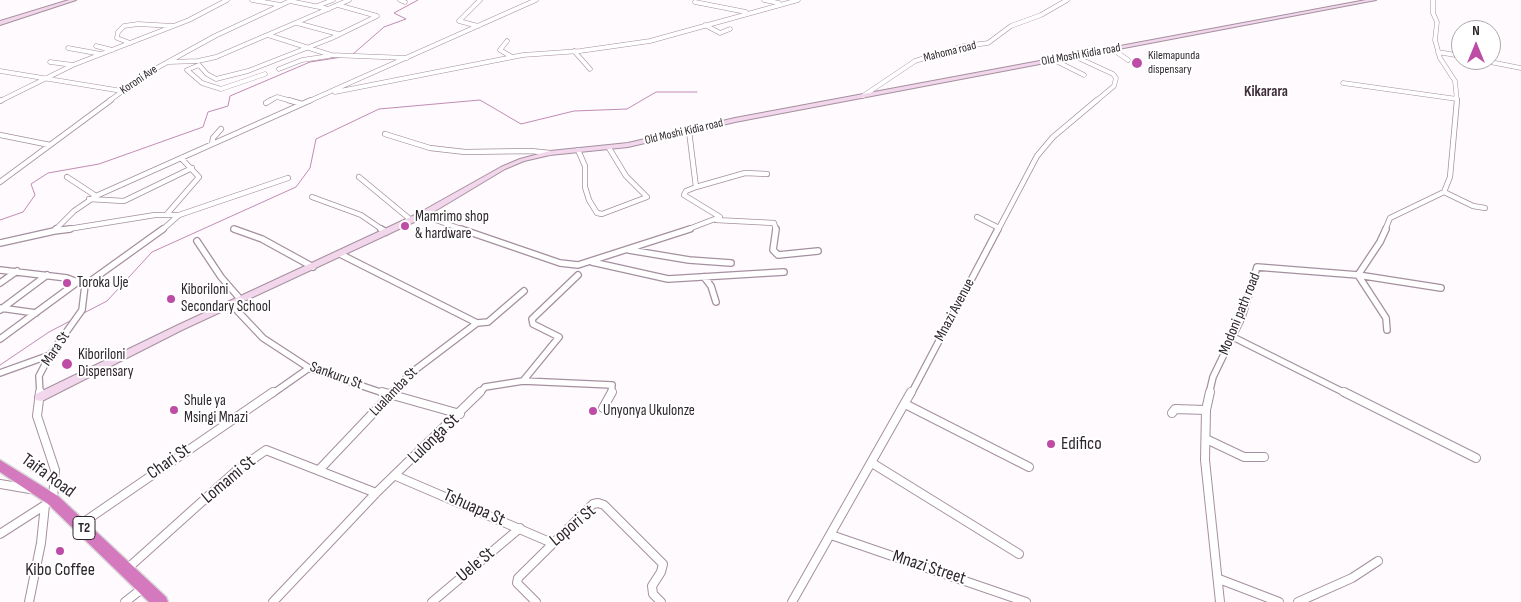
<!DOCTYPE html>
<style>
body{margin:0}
#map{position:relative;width:1521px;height:602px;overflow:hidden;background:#fefafd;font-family:"Sofia Sans Condensed",sans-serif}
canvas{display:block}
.north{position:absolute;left:1451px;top:20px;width:50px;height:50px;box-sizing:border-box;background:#fff;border:1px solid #aba8ab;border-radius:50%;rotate:0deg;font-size:14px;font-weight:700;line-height:20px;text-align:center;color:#2e262c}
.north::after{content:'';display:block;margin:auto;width:18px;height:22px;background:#be4ca7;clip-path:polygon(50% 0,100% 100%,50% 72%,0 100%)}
</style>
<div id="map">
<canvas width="1521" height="602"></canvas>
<div class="north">N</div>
</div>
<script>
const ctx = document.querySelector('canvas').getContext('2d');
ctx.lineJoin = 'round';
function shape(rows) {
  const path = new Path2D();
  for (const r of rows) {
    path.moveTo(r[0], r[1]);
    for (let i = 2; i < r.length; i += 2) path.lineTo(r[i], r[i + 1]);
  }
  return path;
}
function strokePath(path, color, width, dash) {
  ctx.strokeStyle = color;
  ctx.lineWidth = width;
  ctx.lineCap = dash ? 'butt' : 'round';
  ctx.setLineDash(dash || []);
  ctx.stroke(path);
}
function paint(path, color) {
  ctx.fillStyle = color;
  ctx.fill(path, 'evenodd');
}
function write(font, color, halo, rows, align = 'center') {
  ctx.font = font + ' "Sofia Sans Condensed",sans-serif';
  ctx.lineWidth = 4;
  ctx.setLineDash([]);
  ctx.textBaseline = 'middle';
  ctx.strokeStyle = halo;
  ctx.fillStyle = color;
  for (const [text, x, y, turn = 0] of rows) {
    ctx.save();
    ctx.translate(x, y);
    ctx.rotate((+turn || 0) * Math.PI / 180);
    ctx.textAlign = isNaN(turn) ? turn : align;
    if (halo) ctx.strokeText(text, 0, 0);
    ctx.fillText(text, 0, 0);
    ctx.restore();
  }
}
const stream = shape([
 [353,54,384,27,406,19,394,13,418,0],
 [0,220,23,212,35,195,31,184,48,173,99,164,203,127,208,112,228,106,230,96,310,62,342,57],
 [82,314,107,301,152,252,296,187,310,168,316,139,379,109,480,100,521,124,574,111,627,109,656,92,697,92],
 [0,365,49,332,72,320]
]);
const streetFar3 = shape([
 [252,0,281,5],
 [400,0,405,2],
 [764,0,779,3],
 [1433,0,1433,13,1437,22,1435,40,1440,58,1455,81,1457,101],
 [290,1,329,9],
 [695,2,746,12],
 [317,6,333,0],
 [297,23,338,34],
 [705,25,720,33,730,29],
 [478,26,459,21,480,0],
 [268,35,331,55,407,58],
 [507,41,500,50,512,57],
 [130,43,117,38,118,32,124,26,138,24,173,26],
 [96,46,112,50],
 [68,48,101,54],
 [1118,48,1118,53,1128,60],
 [574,51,590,69],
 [1438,52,1461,56],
 [1074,56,1113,74,1116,78,1114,86,1096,101],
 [1054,60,1084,75],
 [1480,60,1521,68],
 [50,62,73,65],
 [169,62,198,61,216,57,349,0],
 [279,69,302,60,329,56],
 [0,71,122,91],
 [265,74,221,89,202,83,187,70,199,65,207,74,216,79,248,71,332,38,377,16,338,5],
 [1343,83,1457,99],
 [335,92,523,55,580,51,650,41,798,0],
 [863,96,915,61,964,46,988,43,1011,26,1041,15,1067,0],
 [0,101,73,65,189,20,227,0],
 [109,101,146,74,215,36,292,0],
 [269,101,277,97,292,101],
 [309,101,536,0]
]);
const streetFar2 = shape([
 [288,100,302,104],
 [0,101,2,100],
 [266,103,271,100],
 [385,134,430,148,465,152,531,151,550,153],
 [0,135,50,145],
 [212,144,213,138,221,129],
 [578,150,585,166,585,187,589,200,597,213,602,214,647,197,626,176,609,148],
 [67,177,96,196],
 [359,177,411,220],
 [0,182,111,100],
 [696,187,745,173,767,174],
 [1444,192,1473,206,1485,208],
 [312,197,361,215,383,230],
 [89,199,124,201,192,168],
 [167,214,199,177,181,158],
 [179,215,288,178],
 [422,215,464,230],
 [977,217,999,228],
 [716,220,774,223,776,230],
 [234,229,236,230],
 [55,230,74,211,96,196,311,100],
 [62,230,155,215,179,215,162,230],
 [686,230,720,217,684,195,686,191,696,187,689,131],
 [998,230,1037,156,1053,137,1097,100],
 [1385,230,1390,218,1444,192,1450,177,1457,100]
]);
const streetFar1 = shape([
 [234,229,262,239,313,267],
 [381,229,386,232],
 [461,229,560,263,578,265,690,229],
 [776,229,773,250,778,255,818,251],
 [54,231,70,229],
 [197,241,221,277,241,300],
 [0,243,54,231,56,229],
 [629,250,689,260,731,263],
 [340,254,477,323,488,322,524,291],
 [592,262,668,279,784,272],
 [0,270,67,278,85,285,82,310,50,355,39,376,40,394],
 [1358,275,1441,288],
 [1358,275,1386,318,1387,330],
 [704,277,711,286,716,302],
 [0,283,17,271],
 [85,285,163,229],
 [231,304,263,338,309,368,386,394],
 [0,308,36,313],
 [0,310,47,275],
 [1233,337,1347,394],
 [0,339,79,281],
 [0,373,50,355],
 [523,381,559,337,533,324,532,319,578,275],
 [272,394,309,368],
 [391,394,411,373,477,323],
 [479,394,485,387,523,381,612,385,611,394],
 [911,394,998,229],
 [1209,394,1213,377,1242,317,1257,267,1358,275,1380,242,1386,229]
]);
const street = shape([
 [382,392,460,414],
 [1210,392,1206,410,1205,460,1220,602],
 [1344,392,1476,458],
 [905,404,1029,467],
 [603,408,612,392],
 [1172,413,1175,409,1206,410],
 [1206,439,1244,457,1264,457],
 [872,463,1019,554],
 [319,470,393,392],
 [396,476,552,543],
 [0,484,30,489],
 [81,524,273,392],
 [0,534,53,500,55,470,37,416,40,392],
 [831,535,1026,602],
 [127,569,236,471,266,450,376,493],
 [1219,579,1279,602],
 [29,602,41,543,45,505],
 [125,602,143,588],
 [273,602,376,493,480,392],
 [432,602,520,528],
 [536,602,517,583,518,578,593,504,598,503,604,505,663,564,661,572,652,586,653,594,661,602],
 [792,602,911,392],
 [1298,602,1352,578,1378,561]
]);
const secondary = shape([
 [69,0,76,0,0,25,0,21,69,0],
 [1366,0,1376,0,735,122,628,147,550,155,524,161,505,169,425,217,182,330,44,400,40,401,36,400,35,397,36,394,176,326,419,213,501,167,520,159,550,151,628,143,735,118,1366,0]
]);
const highway = shape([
 [0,460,58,496,166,597,168,602,149,602,48,504,0,472,0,460]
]);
const markers = [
 [1137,63,6,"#be4ca7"],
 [405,226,5,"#be4ca7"],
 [67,283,5,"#be4ca7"],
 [171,299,5,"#be4ca7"],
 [67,364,6,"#be4ca7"],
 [174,410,5,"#be4ca7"],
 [593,411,5,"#be4ca7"],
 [1051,444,5,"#be4ca7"],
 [60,551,5,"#be4ca7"]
];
const farStreetnames = [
 ["Mahoma road",950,52,-14],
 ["Old Moshi Kidia road",1081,55,-10],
 ["Koroni Ave",139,80,-34],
 ["Old Moshi Kidia road",684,132,-13]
];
const farPoinames = [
 ["Kilemapunda",1148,56],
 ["dispensary",1148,70]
];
const shields = [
 [84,528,22]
];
const shieldNames = [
 ["T2",84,528]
];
const farQuarternames = [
 ["Kikarara",1266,92]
];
const poiNames = [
 ["Mamrimo shop",415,217],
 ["& hardware",415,234],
 ["Toroka Uje",77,283],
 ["Kiboriloni",181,290],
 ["Secondary School",181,307],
 ["Kiboriloni",78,355],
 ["Dispensary",78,372],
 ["Shule ya",184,401],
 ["Msingi Mnazi",184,418],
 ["Unyonya Ukulonze",603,411]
];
const streetNames = [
 ["Mnazi Avenue",955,310,-62],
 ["Modoni path road",1240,314,-68],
 ["Mara St",56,349,-56],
 ["Sankuru St",336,376,20],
 ["Lualamba St",394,392,-46]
];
const nearStreetnames = [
 ["Lulonga St",434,439,-44],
 ["Chari St",169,462,-35],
 ["Taifa Road",48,476,36],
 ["Lomami St",229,480,-40],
 ["Tshuapa St",474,508,24],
 ["Lopori St",573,526,-40],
 ["Uele St",476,565,-40],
 ["Mnazi Street",929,568,18]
];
const nearPoinames = [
 ["Edifico",1061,444],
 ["Kibo Coffee",60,570,"center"]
];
strokePath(stream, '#c28bb4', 1);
strokePath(streetFar3, '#a5909f', 5);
strokePath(streetFar2, '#a5909f', 6);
strokePath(streetFar1, '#a5909f', 8);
strokePath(street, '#a5909f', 10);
strokePath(secondary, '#a5909f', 2);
strokePath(highway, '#d9d8d9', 3);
strokePath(streetFar3, '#fff', 4);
strokePath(streetFar2, '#fff', 4.5);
strokePath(streetFar1, '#fff', 5.5);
strokePath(street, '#fff', 8);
paint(secondary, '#f2d7ec');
paint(highway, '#d479be');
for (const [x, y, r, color] of markers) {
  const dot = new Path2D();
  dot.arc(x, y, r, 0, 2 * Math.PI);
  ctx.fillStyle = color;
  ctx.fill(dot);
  strokePath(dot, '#fff', 2);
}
write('12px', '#2e262c', '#fff', farStreetnames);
write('12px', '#2e262c', '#fff', farPoinames, 'left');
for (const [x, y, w] of shields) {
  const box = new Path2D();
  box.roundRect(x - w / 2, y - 11.5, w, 23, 4);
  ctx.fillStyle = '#fff';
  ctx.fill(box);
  strokePath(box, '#2e262c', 1);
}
write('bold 14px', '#2e262c', null, shieldNames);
write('bold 15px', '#402f3b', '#fff', farQuarternames);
write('15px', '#2e262c', '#fff', poiNames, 'left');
write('15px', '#2e262c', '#fff', streetNames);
write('18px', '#2e262c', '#fff', nearStreetnames);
write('18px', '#2e262c', '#fff', nearPoinames, 'left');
</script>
